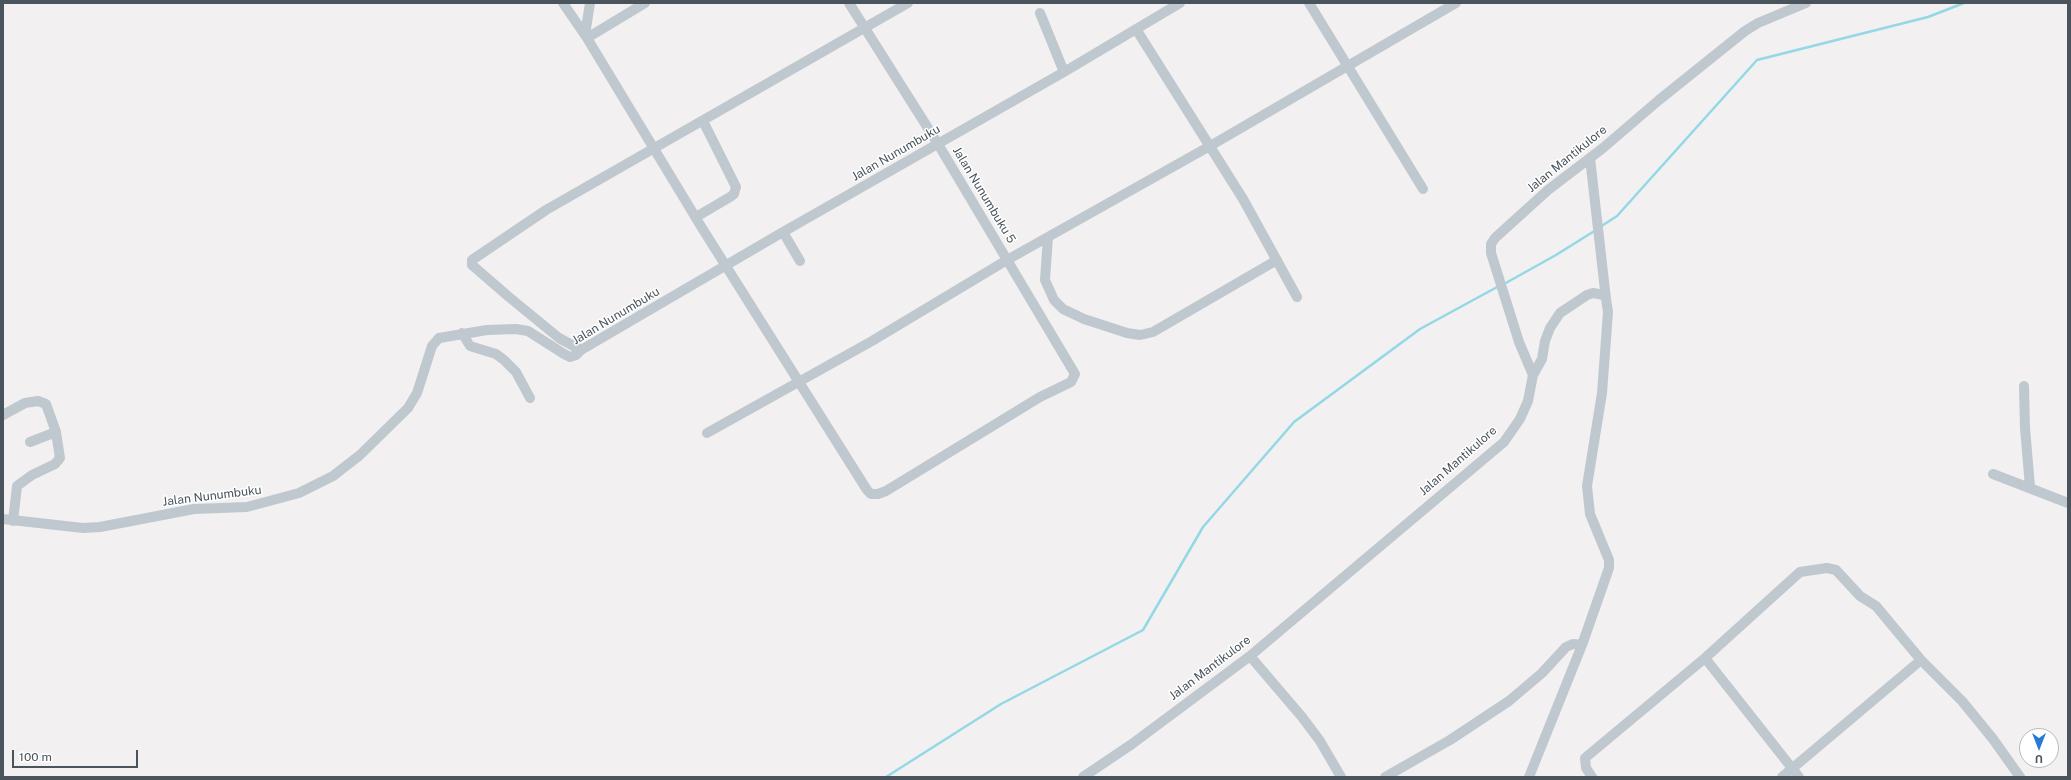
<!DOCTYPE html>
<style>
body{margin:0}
#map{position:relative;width:2071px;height:780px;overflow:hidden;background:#f2f0f0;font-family:"Public Sans",sans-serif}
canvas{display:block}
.frame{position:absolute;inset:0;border:4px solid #49545c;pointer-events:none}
.north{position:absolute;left:2019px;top:728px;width:40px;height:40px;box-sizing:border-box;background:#fff;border:1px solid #b6bbbe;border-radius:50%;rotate:180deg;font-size:11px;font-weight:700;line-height:16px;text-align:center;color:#49545c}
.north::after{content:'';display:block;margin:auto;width:14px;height:18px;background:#267bd6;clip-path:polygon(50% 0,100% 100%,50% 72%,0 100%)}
.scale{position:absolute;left:12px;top:750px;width:126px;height:18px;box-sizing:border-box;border:2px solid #49545c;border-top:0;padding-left:5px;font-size:12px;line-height:14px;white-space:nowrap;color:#49545c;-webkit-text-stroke:3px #fff;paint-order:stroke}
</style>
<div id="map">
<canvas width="2071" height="780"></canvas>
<div class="frame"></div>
<div class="north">U</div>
<div class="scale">100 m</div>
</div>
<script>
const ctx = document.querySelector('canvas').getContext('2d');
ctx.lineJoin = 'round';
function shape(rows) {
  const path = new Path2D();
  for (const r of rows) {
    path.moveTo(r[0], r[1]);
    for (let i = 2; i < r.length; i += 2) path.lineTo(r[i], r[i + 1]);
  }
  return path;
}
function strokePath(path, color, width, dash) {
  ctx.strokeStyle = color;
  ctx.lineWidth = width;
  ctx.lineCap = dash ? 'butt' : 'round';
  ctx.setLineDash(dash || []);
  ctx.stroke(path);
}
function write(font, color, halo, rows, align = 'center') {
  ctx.font = font + ' "Public Sans",sans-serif';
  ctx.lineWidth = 3;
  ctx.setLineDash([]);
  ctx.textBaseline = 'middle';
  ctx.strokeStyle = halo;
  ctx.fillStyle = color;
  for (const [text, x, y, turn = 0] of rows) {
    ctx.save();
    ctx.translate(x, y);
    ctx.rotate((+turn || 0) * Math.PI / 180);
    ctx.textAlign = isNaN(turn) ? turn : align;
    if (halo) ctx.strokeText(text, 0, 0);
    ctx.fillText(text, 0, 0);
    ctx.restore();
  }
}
const stream = shape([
 [1600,227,1617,216,1757,60,1928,17,1964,3],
 [1504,284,1556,255,1596,230],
 [886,777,1001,704,1143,630,1203,527,1294,422,1420,329,1499,286]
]);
const minor = shape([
 [563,3,587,38],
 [645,3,587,38,702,228,867,490,871,494,878,494,886,491,1040,397,1071,382,1075,374,938,144,849,3],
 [1309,3,1423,189],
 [1040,13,1064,72],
 [1136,29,1243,199,1297,297],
 [585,35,590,3],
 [1590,158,1606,299],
 [696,217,730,197,734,194,736,187,703,121],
 [783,232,800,261],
 [1048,237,1045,280,1054,300,1063,309,1084,319,1127,333,1140,335,1153,332,1277,260],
 [462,333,470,346,496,354,504,360,516,372,530,398],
 [581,350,559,338,509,297,472,265,472,260,546,210,908,3],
 [2024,386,2025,428,2030,487],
 [3,415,25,403,38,401,46,404,56,432],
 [707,433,872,341,1007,260,1210,146,1456,3],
 [1993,474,2068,503],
 [3,519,83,528,100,527,194,509,247,507,299,493,333,476,360,455,408,408,417,393,432,346,439,338,487,330,516,329,528,331,564,354,570,357,576,355,581,350,783,232,1064,72,1180,3],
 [13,521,17,486,32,475,55,464,60,458,56,432,30,442],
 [1250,656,1302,717,1320,741,1341,777],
 [1705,658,1799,777],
 [1083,777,1132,744,1250,656,1504,442,1520,419,1528,401,1533,375,1519,342,1491,253,1491,244,1495,238,1548,190,1603,148,1659,100,1745,31,1758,23,1806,3],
 [1385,777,1450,740,1509,701,1542,673,1566,647,1573,644,1582,645],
 [1529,777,1582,645,1609,568,1609,560,1590,514,1587,486,1602,393,1608,312,1606,299,1604,295,1593,293,1587,295,1560,313,1550,328,1545,341,1542,359,1533,375],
 [1592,777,1586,768,1585,758,1705,658,1800,572,1827,568,1836,570,1860,596,1876,606,1921,660],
 [1782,777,1921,660,1962,701,1993,739,2020,777]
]);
const streetNames = [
 ["Jalan Nunumbuku",896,153,-30],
 ["Jalan Mantikulore",1567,159,-39],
 ["Jalan Nunumbuku 5",984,195,59],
 ["Jalan Nunumbuku",616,316,-31],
 ["Jalan Mantikulore",1458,461,-41],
 ["Jalan Nunumbuku",212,496,-7],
 ["Jalan Mantikulore",1210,668,-37]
];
strokePath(stream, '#93d8e6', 2.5);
strokePath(minor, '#bfc8ce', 10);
write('12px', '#49545c', '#fff', streetNames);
</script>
